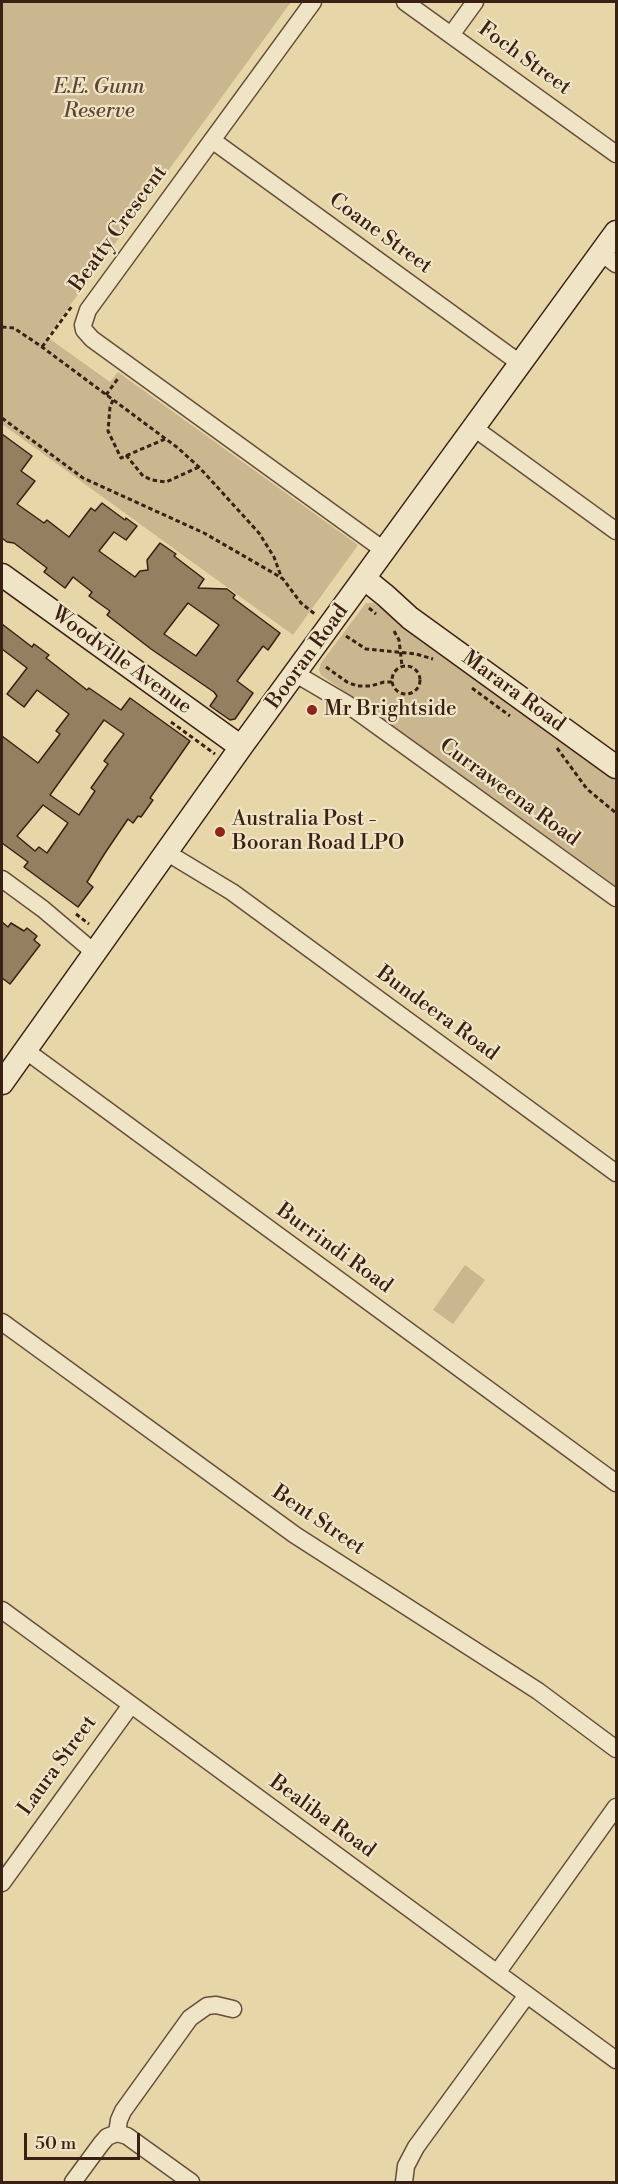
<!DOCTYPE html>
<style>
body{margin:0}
#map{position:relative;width:618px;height:2184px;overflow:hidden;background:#e7d6a8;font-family:"Libre Bodoni",serif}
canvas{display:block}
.frame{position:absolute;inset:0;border:3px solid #3b2113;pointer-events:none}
.scale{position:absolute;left:24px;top:2133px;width:116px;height:27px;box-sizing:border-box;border:3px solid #3b2113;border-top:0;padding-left:8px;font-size:18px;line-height:21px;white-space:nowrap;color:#3b2113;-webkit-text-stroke:4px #efe4c6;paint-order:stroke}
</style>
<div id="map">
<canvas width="618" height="2184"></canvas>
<div class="frame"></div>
<div class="scale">50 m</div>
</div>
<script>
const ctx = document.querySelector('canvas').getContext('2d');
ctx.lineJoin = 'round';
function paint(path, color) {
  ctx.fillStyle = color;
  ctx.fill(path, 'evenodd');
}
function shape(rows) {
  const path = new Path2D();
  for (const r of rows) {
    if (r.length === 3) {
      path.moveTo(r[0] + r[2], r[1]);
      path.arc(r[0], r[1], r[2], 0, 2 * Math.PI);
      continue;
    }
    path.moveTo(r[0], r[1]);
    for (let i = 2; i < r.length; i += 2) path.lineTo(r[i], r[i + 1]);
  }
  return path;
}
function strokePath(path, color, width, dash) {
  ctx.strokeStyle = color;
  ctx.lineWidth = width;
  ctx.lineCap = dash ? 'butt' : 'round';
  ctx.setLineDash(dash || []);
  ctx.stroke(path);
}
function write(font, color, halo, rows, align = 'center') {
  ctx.font = font + ' "Libre Bodoni",serif';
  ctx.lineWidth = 4.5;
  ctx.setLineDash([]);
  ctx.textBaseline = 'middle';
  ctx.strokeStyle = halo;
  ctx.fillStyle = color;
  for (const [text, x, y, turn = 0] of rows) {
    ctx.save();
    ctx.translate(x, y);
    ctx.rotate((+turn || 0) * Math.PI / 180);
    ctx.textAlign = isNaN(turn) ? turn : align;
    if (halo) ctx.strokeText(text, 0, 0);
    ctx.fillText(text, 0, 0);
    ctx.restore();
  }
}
const green = shape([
 [2,2,291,2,47,337,110,382,118,372,358,545,293,635,2,424],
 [366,603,373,603,387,611,616,776,616,886,321,675,319,670,321,663],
 [465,1265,485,1280,453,1324,433,1310]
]);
const building = shape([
 [2,434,32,456,21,471,35,481,17,504,44,523,47,520,69,537,91,508,95,511,102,503,125,520,126,518,137,526,126,540,114,532,99,551,135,577,140,571,148,570,147,560,160,543,176,554,174,556,204,579,198,588,227,589,235,595,233,598,280,633,268,650,263,646,237,681,253,693,235,719,230,720,210,706,217,696,214,692,151,649,107,615,110,611,89,596,92,592,73,577,65,588,44,572,47,568,14,543,7,542,2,538,2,434],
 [188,603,219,625,196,656,164,634,188,603],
 [2,624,32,647,34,644,49,655,46,658,87,690,89,688,121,710,130,698,190,741,150,798,153,800,141,817,138,816,133,823,128,819,105,853,87,882,93,887,78,907,24,867,28,862,2,843,2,736,38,763,60,734,56,731,69,714,37,690,24,707,7,694,27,668,2,649,2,624],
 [104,720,124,734,104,761,108,764,91,788,95,791,79,815,50,795,104,720],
 [43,805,68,823,47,853,39,847,35,851,17,836,43,805],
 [2,922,8,927,11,923,24,931,27,928,37,936,34,940,40,945,10,984,2,978,2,922]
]);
const path = shape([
 [2,327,14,328,42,347,178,448,199,467,259,533,274,557,282,579],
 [42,347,72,306],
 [106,395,119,377],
 [113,400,110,407,108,431,121,458,165,439],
 [2,418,83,478,204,533,275,574,283,579,301,603,316,615],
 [126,455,143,476,152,480,166,482,199,467],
 [369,608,376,614],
 [394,631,399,640,402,666],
 [346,636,366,649,416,654,433,659],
 [406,680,14],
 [326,667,347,682,357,686,371,686,384,682,392,682],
 [472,688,510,716],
 [171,722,215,754],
 [557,748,587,789,616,813],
 [76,914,89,924]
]);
const street = shape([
 [313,2,88,310,83,325,84,330,92,339,385,551],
 [405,2,616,154],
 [451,35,475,2],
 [212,140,521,364],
 [601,253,616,264],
 [474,428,616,531],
 [296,674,347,704,616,898],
 [166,852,232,892,616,1173],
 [2,879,43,909,95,953],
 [25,1050,616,1483],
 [2,1322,295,1535,538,1691,616,1749],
 [2,1610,616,2060],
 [2,1883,131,1705],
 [497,1973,616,1807],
 [117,2133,119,2120,123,2111,190,2018,207,2006,216,2005,233,2009],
 [117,2133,127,2136,191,2182],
 [73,2182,101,2144,107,2137,117,2133],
 [404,2182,406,2166,416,2147,527,1995]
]);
const secondary = shape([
 [2,575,241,747],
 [365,579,386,596,410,618,616,767],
 [2,1083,241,747,616,232]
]);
const markers = [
 [312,710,6,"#8f2418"],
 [220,832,6,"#8f2418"]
];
const streetNames = [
 ["Foch Street",524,59,36],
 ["Beatty Crescent",119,229,-54],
 ["Coane Street",380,234,36],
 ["Booran Road",308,657,-54],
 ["Woodville Avenue",121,661,36],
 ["Marara Road",513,692,36],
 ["Curraweena Road",509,793,36],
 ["Bundeera Road",437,1014,36],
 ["Burrindi Road",334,1249,36],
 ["Bent Street",318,1521,34],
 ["Laura Street",58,1766,-54],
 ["Bealiba Road",322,1817,36]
];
const parkNames = [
 ["E.E. Gunn",99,88],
 ["Reserve",99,112]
];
const poiNames = [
 ["Mr Brightside",324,710],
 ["Australia Post -",232,820],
 ["Booran Road LPO",232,844]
];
paint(green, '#cab78f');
paint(building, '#947f60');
strokePath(building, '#3b2113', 1.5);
strokePath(street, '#664e38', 19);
strokePath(secondary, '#3b2113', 25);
strokePath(path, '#3b2113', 3, [4.5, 3]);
strokePath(street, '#efe4c6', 16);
strokePath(secondary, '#efe4c6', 22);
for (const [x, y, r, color] of markers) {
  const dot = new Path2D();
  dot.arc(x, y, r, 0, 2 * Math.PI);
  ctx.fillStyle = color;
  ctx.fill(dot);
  strokePath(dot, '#efe4c6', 2);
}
write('21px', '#3b2113', '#efe4c6', streetNames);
write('italic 21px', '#5f4632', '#efe4c6', parkNames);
write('21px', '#3b2113', '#efe4c6', poiNames, 'left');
</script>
